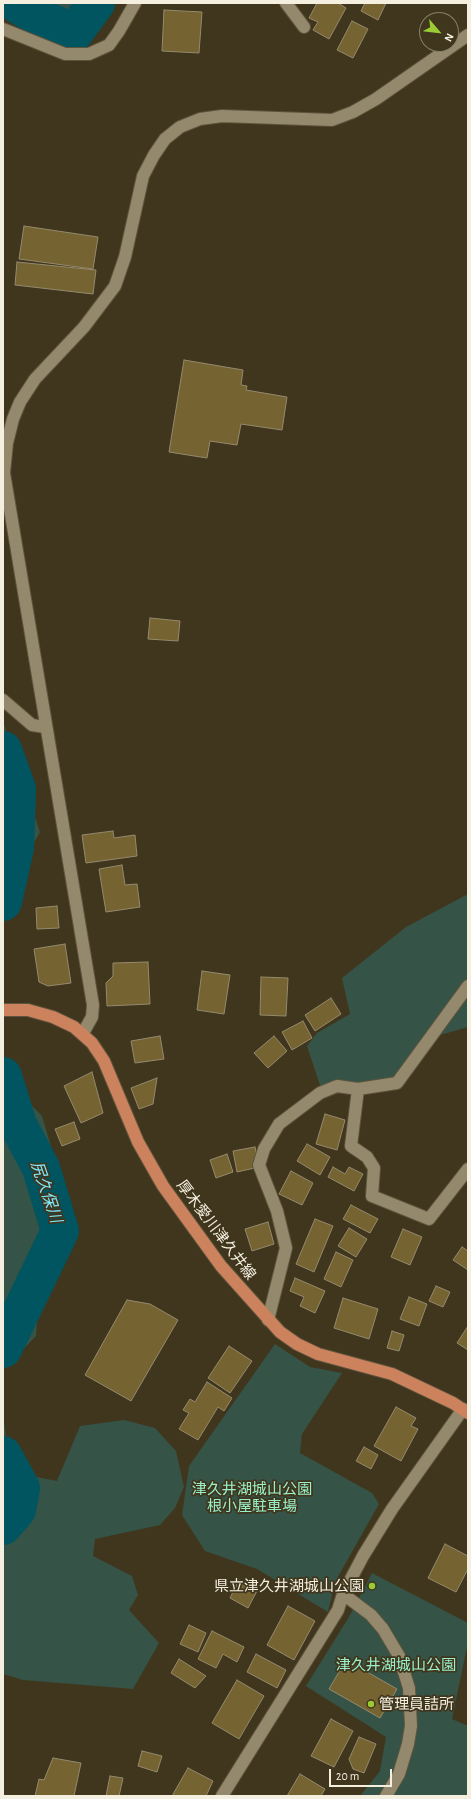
<!DOCTYPE html>
<meta charset="utf-8">
<style>
body{margin:0}
#map{position:relative;width:471px;height:1799px;overflow:hidden;background:#40361d;font-family:"Alegreya Sans",sans-serif}
canvas{display:block}
.frame{position:absolute;inset:0;border:4px solid #f5efe0;pointer-events:none}
.north{position:absolute;left:419px;top:12px;width:40px;height:40px;box-sizing:border-box;background:#40361d;border:1px solid #88806b;border-radius:50%;rotate:118deg;font-size:11px;font-weight:700;line-height:16px;text-align:center;color:#f5efe0}
.north::after{content:'';display:block;margin:auto;width:14px;height:18px;background:#9acb34;clip-path:polygon(50% 0,100% 100%,50% 72%,0 100%)}
.scale{position:absolute;left:329px;top:1769px;width:63px;height:18px;box-sizing:border-box;border:2px solid #f5efe0;border-top:0;padding-left:5px;font-size:12px;line-height:14px;white-space:nowrap;color:#f5efe0;-webkit-text-stroke:3px #40361d;paint-order:stroke}
</style>
<div id="map">
<canvas width="471" height="1799"></canvas>
<div class="frame"></div>
<div class="north">N</div>
<div class="scale">20 m</div>
</div>
<script>
const ctx = document.querySelector('canvas').getContext('2d');
ctx.lineJoin = 'round';
function paint(path, color) {
  ctx.fillStyle = color;
  ctx.fill(path, 'evenodd');
}
function shape(rows) {
  const path = new Path2D();
  for (const r of rows) {
    path.moveTo(r[0], r[1]);
    for (let i = 2; i < r.length; i += 2) path.lineTo(r[i], r[i + 1]);
  }
  return path;
}
function strokePath(path, color, width, dash) {
  ctx.strokeStyle = color;
  ctx.lineWidth = width;
  ctx.lineCap = dash ? 'butt' : 'round';
  ctx.setLineDash(dash || []);
  ctx.stroke(path);
}
function write(font, color, halo, rows, align = 'center') {
  ctx.font = font + ' "Alegreya Sans","Noto Sans JP",sans-serif';
  ctx.lineWidth = 3.5;
  ctx.setLineDash([]);
  ctx.textBaseline = 'middle';
  ctx.strokeStyle = halo;
  ctx.fillStyle = color;
  for (const [text, x, y, turn = 0] of rows) {
    ctx.save();
    ctx.translate(x, y);
    ctx.rotate((+turn || 0) * Math.PI / 180);
    ctx.textAlign = isNaN(turn) ? turn : align;
    if (halo) ctx.strokeText(text, 0, 0);
    ctx.fillText(text, 0, 0);
    ctx.restore();
  }
}
const green = shape([
 [3,3,112,3,80,26,19,16,3,10],
 [3,720,13,755,40,832,3,897],
 [468,894,468,1027,430,1038,393,1078,321,1088,307,1046,317,1033,350,1014,342,978,406,927],
 [3,1076,42,1116,64,1190,43,1245,12,1289,38,1307,36,1336,3,1370],
 [275,1344,310,1367,342,1373,302,1434,300,1453,372,1493,379,1504,335,1582,328,1612,257,1569,205,1551,182,1515,189,1466],
 [3,1412,6,1438,26,1475,57,1481,80,1426,124,1420,155,1428,176,1451,184,1487,175,1508,160,1525,95,1539,93,1556,132,1576,138,1595,129,1610,159,1643,133,1689,23,1680,3,1674],
 [372,1573,468,1623,468,1642,452,1719,468,1726,468,1796,360,1796,380,1771,386,1737,306,1686,349,1617]
]);
const river = shape([
 [15,3,31,13,74,33,96,3],
 [3,750,17,789,15,848,3,902],
 [3,1076,18,1125,41,1168,60,1231,3,1349],
 [3,1455,21,1488,17,1510,3,1526]
]);
const building = shape([
 [317,3,338,3,346,8,329,39,313,30,318,22,309,18,317,3],
 [365,3,386,3,378,20,361,11,365,3],
 [164,10,202,12,199,53,162,51,164,10],
 [352,21,368,29,353,58,337,50,352,21],
 [24,226,98,237,93,269,19,259,24,226],
 [17,262,96,270,93,294,15,285,17,262],
 [184,360,243,370,241,385,247,386,246,390,287,397,282,430,241,424,237,445,210,441,207,458,169,452,184,360],
 [150,618,180,621,178,641,148,639,150,618],
 [113,831,114,838,135,835,137,856,86,863,82,835,113,831],
 [122,865,125,885,137,884,140,907,106,912,99,869,122,865],
 [57,906,59,928,37,929,36,908,57,906],
 [65,944,71,983,48,986,39,982,34,949,65,944],
 [148,962,150,1004,107,1006,106,983,113,976,113,963,148,962],
 [202,971,230,975,224,1014,197,1010,202,971],
 [261,977,288,978,286,1016,260,1015,261,977],
 [331,998,341,1014,315,1031,305,1015,331,998],
 [303,1021,312,1038,292,1050,282,1032,303,1021],
 [160,1036,164,1059,135,1063,131,1041,160,1036],
 [274,1036,287,1051,268,1068,254,1053,274,1036],
 [92,1072,103,1113,81,1123,64,1086,92,1072],
 [157,1078,153,1104,139,1109,131,1088,157,1078],
 [325,1114,345,1120,337,1150,316,1144,325,1114],
 [74,1122,80,1139,62,1146,55,1129,74,1122],
 [307,1144,330,1157,320,1175,297,1161,307,1144],
 [255,1147,259,1167,237,1172,233,1151,255,1147],
 [227,1154,233,1172,216,1178,210,1160,227,1154],
 [333,1167,345,1174,349,1167,363,1174,354,1191,328,1177,333,1167],
 [291,1171,313,1183,302,1205,279,1194,291,1171],
 [351,1205,378,1219,370,1233,343,1219,351,1205],
 [315,1219,333,1226,314,1272,296,1264,315,1219],
 [268,1222,274,1244,252,1251,245,1229,268,1222],
 [349,1228,367,1239,356,1257,338,1246,349,1228],
 [403,1229,422,1237,410,1265,391,1257,403,1229],
 [462,1247,468,1251,468,1270,453,1260,462,1247],
 [336,1252,353,1260,341,1287,324,1279,336,1252],
 [295,1278,325,1291,315,1313,300,1306,304,1297,290,1291,295,1278],
 [436,1286,450,1292,443,1307,429,1301,436,1286],
 [409,1297,427,1304,419,1326,400,1319,409,1297],
 [343,1298,378,1309,369,1339,334,1328,343,1298],
 [127,1300,150,1304,178,1320,131,1401,85,1375,127,1300],
 [468,1326,468,1350,457,1343,468,1326],
 [392,1331,404,1335,399,1351,387,1348,392,1331],
 [229,1346,252,1361,230,1393,208,1378,229,1346],
 [207,1382,232,1398,224,1411,218,1407,198,1440,179,1429,189,1413,183,1410,190,1399,195,1402,207,1382],
 [396,1407,416,1418,411,1426,418,1429,401,1461,374,1446,396,1407],
 [364,1447,378,1455,371,1469,356,1461,364,1447],
 [445,1544,468,1556,468,1569,456,1592,428,1578,445,1544],
 [239,1580,258,1589,248,1608,230,1598,239,1580],
 [288,1606,315,1621,294,1660,267,1645,288,1606],
 [189,1625,206,1633,198,1652,180,1644,189,1625],
 [212,1631,244,1647,237,1662,223,1654,216,1668,198,1659,212,1631],
 [256,1654,286,1670,277,1688,247,1672,256,1654],
 [179,1659,206,1676,195,1688,171,1673,179,1659],
 [346,1660,397,1689,380,1718,329,1689,346,1660],
 [237,1680,264,1696,239,1739,212,1723,237,1680],
 [331,1719,353,1731,334,1767,311,1756,331,1719],
 [359,1737,376,1744,364,1773,353,1769,349,1759,359,1737],
 [142,1751,162,1756,157,1772,138,1766,142,1751],
 [53,1758,81,1763,74,1796,35,1796,39,1779,44,1780,53,1758],
 [188,1768,213,1781,206,1796,172,1796,188,1768],
 [300,1774,325,1789,321,1796,287,1796,300,1774],
 [110,1776,123,1778,119,1796,106,1796,110,1776]
]);
const minor = shape([
 [286,3,304,27],
 [3,29,65,54,89,54,109,45,119,31,135,3],
 [3,700,32,725,45,727],
 [83,1033,92,1017,93,1005,4,473,7,443,13,419,20,402,35,379,84,327,115,286,125,257,143,176,154,155,165,139,180,127,200,119,222,116,332,120,353,112,376,99,468,35],
 [358,1089,351,1146,367,1157,374,1168,372,1196,429,1219,468,1169],
 [268,1320,286,1248,277,1211,259,1165,264,1149,279,1124,320,1093,337,1086,358,1089,397,1083,468,986],
 [343,1594,371,1615,383,1629,399,1656,409,1688,411,1726,408,1744,399,1774,386,1796],
 [222,1796,338,1610,343,1594,363,1556,392,1509,463,1409]
]);
const major = shape([
 [3,1010,28,1010,53,1017,74,1027,92,1043,104,1061,138,1142,163,1186,221,1266,280,1332,297,1344,318,1354,392,1374,453,1403,468,1413]
]);
const markers = [
 [372,1586,4,"#9acb34"],
 [371,1704,4,"#9acb34"]
];
const streetNames = [
 ["厚木愛川津久井線",216,1230,53]
];
const parkNames = [
 ["津久井湖城山公園",252,1489],
 ["根小屋駐車場",252,1506],
 ["津久井湖城山公園",396,1665]
];
const poiNames = [
 ["県立津久井湖城山公園",364,1586],
 ["管理員詰所",379,1704,"left"]
];
const waterNames = [
 ["尻久保川",46,1192,71]
];
paint(green, '#355346');
strokePath(river, '#015561', 38);
paint(building, '#756332');
strokePath(building, '#948a6d', 1);
strokePath(minor, '#5d543d', 14);
strokePath(major, '#5d543d', 14);
strokePath(minor, '#94896d', 12);
strokePath(major, '#cc825d', 12);
for (const [x, y, r, color] of markers) {
  const dot = new Path2D();
  dot.arc(x, y, r, 0, 2 * Math.PI);
  ctx.fillStyle = color;
  ctx.fill(dot);
  strokePath(dot, '#40361d', 1.5);
}
write('15px', '#f5efe0', '#40361d', streetNames);
write('15px', '#99f1cb', '#40361d', parkNames);
write('15px', '#f5efe0', '#40361d', poiNames, 'right');
write('italic 16px', '#7fe9fd', '#40361d', waterNames);
</script>
